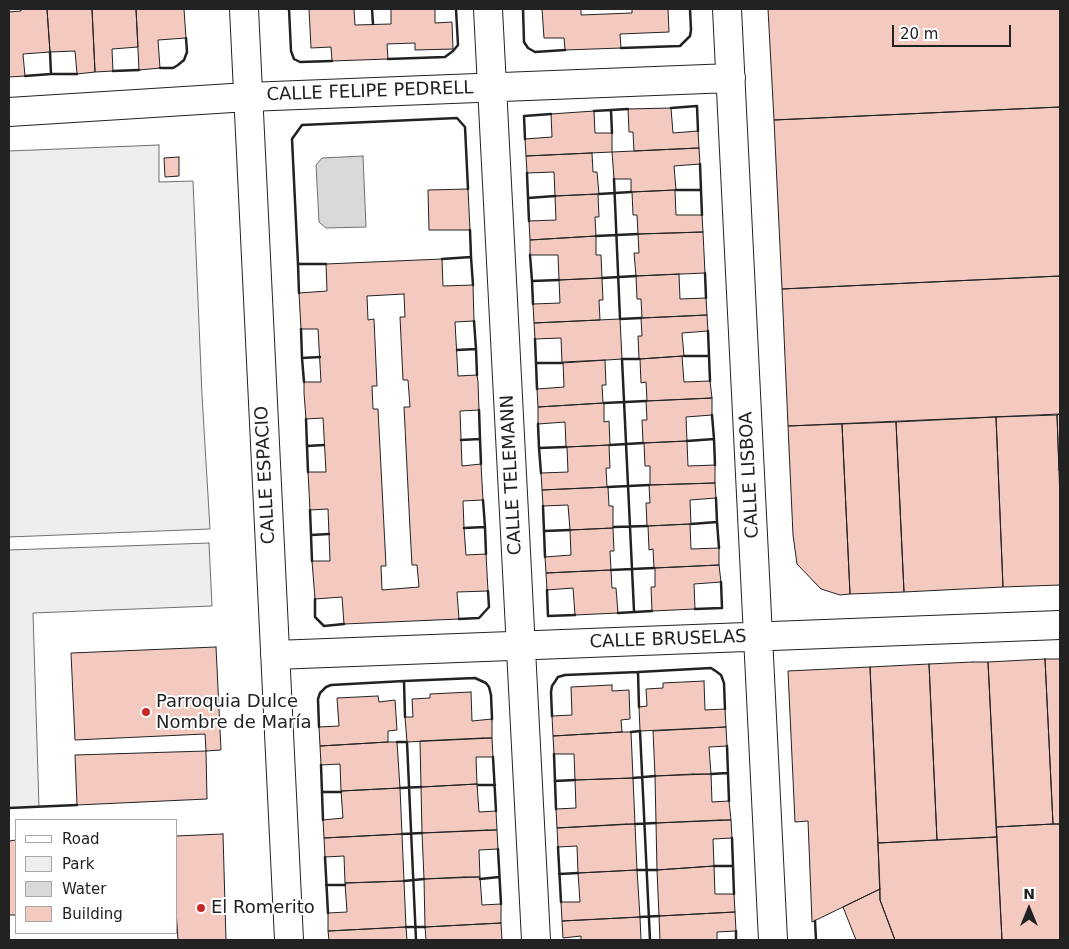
<!DOCTYPE html>
<meta charset="utf-8">
<style>
body{margin:0}
#map{position:relative;width:1069px;height:949px;overflow:hidden;background:#fff;font-family:"DejaVu Sans",sans-serif}
canvas{display:block}
.frame{position:absolute;inset:0;border:10px solid #222;pointer-events:none}
.legend{position:absolute;left:15px;top:819px;width:162px;height:115px;box-sizing:border-box;background:#fff;border:1px solid #a7a7a7;margin:0;padding:6px 9px;list-style:none;font-size:15px;color:#222}
.legend li{display:flex;align-items:center;gap:10px;height:25px}
.legend b{width:25px;border:1px solid #a7a7a7}
.north{position:absolute;left:1004px;top:884px;width:50px;height:50px;-webkit-text-stroke:4px #fff;paint-order:stroke;rotate:0deg;font-size:14px;font-weight:700;line-height:20px;text-align:center;color:#222}
.north::after{content:'';display:block;margin:auto;width:18px;height:22px;background:#222;clip-path:polygon(50% 0,100% 100%,50% 72%,0 100%)}
.scale{position:absolute;left:892px;top:25px;width:119px;height:22px;box-sizing:border-box;border:2px solid #222;border-top:0;padding-left:6px;font-size:15px;line-height:18px;white-space:nowrap;color:#222;-webkit-text-stroke:4px #fff;paint-order:stroke}
</style>
<div id="map">
<canvas width="1069" height="949"></canvas>
<div class="frame"></div>
<ul class="legend">
<li><b style="height:6px;background:#fff"></b>Road</li>
<li><b style="height:14px;background:#eee"></b>Park</li>
<li><b style="height:14px;background:#d9d9d9"></b>Water</li>
<li><b style="height:14px;background:#f3c9c0"></b>Building</li>
</ul>
<div class="north">N</div>
<div class="scale">20 m</div>
</div>
<script>
const ctx = document.querySelector('canvas').getContext('2d');
ctx.lineJoin = 'round';
function paint(path, color) {
  ctx.fillStyle = color;
  ctx.fill(path, 'evenodd');
}
function shape(rows) {
  const path = new Path2D();
  for (const r of rows) {
    path.moveTo(r[0], r[1]);
    for (let i = 2; i < r.length; i += 2) path.lineTo(r[i], r[i + 1]);
  }
  return path;
}
function strokePath(path, color, width, dash) {
  ctx.strokeStyle = color;
  ctx.lineWidth = width;
  ctx.lineCap = dash ? 'butt' : 'round';
  ctx.setLineDash(dash || []);
  ctx.stroke(path);
}
function write(font, color, halo, rows, align = 'center') {
  ctx.font = font + ' "DejaVu Sans",sans-serif';
  ctx.lineWidth = 4;
  ctx.setLineDash([]);
  ctx.textBaseline = 'middle';
  ctx.strokeStyle = halo;
  ctx.fillStyle = color;
  for (const [text, x, y, turn = 0] of rows) {
    ctx.save();
    ctx.translate(x, y);
    ctx.rotate((+turn || 0) * Math.PI / 180);
    ctx.textAlign = isNaN(turn) ? turn : align;
    if (halo) ctx.strokeText(text, 0, 0);
    ctx.fillText(text, 0, 0);
    ctx.restore();
  }
}
const green = shape([
 [159,145,159,182,193,181,202,395,210,529,9,537,9,151,159,145],
 [209,543,212,606,33,613,39,807,9,808,9,550,209,543]
]);
const water = shape([
 [363,156,366,227,326,228,319,222,316,165,322,158,363,156]
]);
const building = shape([
 [21,9,47,9,50,52,23,54,25,76,9,77,9,12,21,11,21,9],
 [47,9,92,9,95,72,77,74,75,51,50,52,47,9],
 [92,9,136,9,138,47,112,49,113,71,95,72,92,9],
 [136,9,184,9,186,38,158,40,160,68,139,70,136,9],
 [309,9,354,9,355,25,391,24,391,9,435,9,435,23,452,22,453,49,415,50,415,43,387,44,388,59,332,61,331,47,311,48,309,9],
 [542,9,581,9,581,15,632,13,632,9,668,9,669,32,620,34,621,48,565,50,564,38,544,38,542,9],
 [768,9,1060,9,1060,107,774,120,768,9],
 [1060,107,1060,276,782,289,774,120,1060,107],
 [671,108,673,133,698,131,699,148,634,151,633,132,629,132,628,109,671,108],
 [594,111,595,133,612,133,612,152,526,156,525,139,552,137,551,114,594,111],
 [699,148,700,164,674,166,676,190,631,192,631,179,614,179,612,152,699,148],
 [592,153,593,172,597,172,599,194,555,196,554,172,527,173,526,156,592,153],
 [179,157,179,176,165,177,164,158,179,157],
 [468,189,470,230,429,230,428,190,468,189],
 [675,190,676,215,702,215,703,232,638,234,637,215,633,215,632,192,675,190],
 [598,194,599,217,595,217,596,236,530,240,529,221,556,220,555,196,598,194],
 [703,232,705,273,636,276,634,253,639,253,638,234,703,232],
 [596,236,596,255,601,255,602,278,559,280,558,255,530,255,530,240,596,236],
 [442,259,443,286,473,285,474,321,455,322,458,376,477,375,478,382,479,410,460,411,462,466,481,464,483,500,463,501,464,528,466,555,486,554,488,591,457,592,459,619,344,624,342,597,315,599,312,561,330,561,328,509,310,510,308,472,326,472,323,418,306,419,304,393,304,382,321,382,318,329,301,329,299,293,327,291,326,264,442,259],
 [404,294,405,317,400,317,403,380,408,380,410,407,404,407,410,529,412,565,417,565,419,587,382,590,381,566,386,566,378,409,373,409,372,386,377,386,374,319,368,320,367,296,404,294],
 [679,274,680,299,706,298,707,315,642,318,641,299,637,299,636,276,679,274],
 [1060,276,1060,414,788,426,782,289,1060,276],
 [602,278,603,300,599,300,600,320,534,323,533,304,560,303,559,280,602,278],
 [707,315,708,331,682,333,684,356,639,359,638,336,642,336,641,318,707,315],
 [620,319,622,359,562,363,561,338,535,339,534,323,620,319],
 [682,356,684,382,710,381,712,398,647,401,646,382,641,383,640,359,682,356],
 [605,360,606,385,602,385,603,403,538,407,537,389,564,387,563,362,605,360],
 [712,398,712,415,686,417,687,441,643,443,642,420,647,420,646,401,712,398],
 [604,403,604,422,609,421,610,445,566,447,565,422,538,424,538,407,604,403],
 [1060,414,1060,471,1059,471,1057,415,1060,414],
 [1057,415,1060,500,1060,585,1003,587,996,417,1057,415],
 [996,417,1003,587,904,592,896,422,996,417],
 [896,422,904,592,850,594,842,424,896,422],
 [842,424,850,594,840,595,821,589,797,564,793,535,788,426,842,424],
 [687,441,688,466,715,465,715,483,650,485,650,466,645,466,644,443,687,441],
 [609,445,610,468,606,468,607,487,542,490,541,473,568,472,567,447,609,445],
 [715,483,716,498,690,500,691,524,647,526,646,503,650,503,649,485,715,483],
 [608,487,609,506,613,506,613,528,570,530,568,505,543,506,542,490,608,487],
 [690,524,691,549,719,548,719,565,654,568,653,549,649,550,648,526,690,524],
 [613,528,614,551,610,551,611,570,546,573,545,557,571,555,570,530,613,528],
 [719,565,721,582,694,584,695,609,652,611,651,587,655,587,655,568,719,565],
 [611,570,612,588,616,588,618,613,575,615,573,588,547,590,546,573,611,570],
 [216,647,221,750,206,751,205,734,75,740,71,653,216,647],
 [1045,659,1060,659,1060,824,1053,824,1045,659],
 [1045,659,1053,824,996,827,988,662,1045,659],
 [973,662,988,662,997,837,937,840,929,664,973,662],
 [929,664,937,840,878,843,870,667,929,664],
 [870,667,880,889,812,922,808,821,795,822,788,671,870,667],
 [704,681,705,710,725,709,726,727,640,731,639,707,647,706,646,689,663,688,663,683,704,681],
 [612,685,612,691,629,690,630,719,621,720,622,732,553,736,552,716,572,715,571,687,612,685],
 [471,692,472,721,492,719,492,738,407,742,405,717,413,717,412,699,430,698,430,694,471,692],
 [378,696,379,702,395,700,397,730,388,731,388,742,320,746,319,727,339,726,337,698,378,696],
 [726,727,727,746,709,747,711,774,655,776,653,731,726,727],
 [622,732,631,732,633,778,575,780,574,754,554,754,553,736,622,732],
 [483,738,492,738,493,757,476,757,477,784,421,787,420,741,483,738],
 [388,742,397,742,400,788,341,791,340,764,321,765,320,746,388,742],
 [206,751,207,799,77,805,75,755,206,751],
 [693,774,711,774,712,802,729,801,731,820,656,823,655,776,693,774],
 [633,778,635,824,557,828,556,809,576,808,575,780,633,778],
 [477,784,479,812,496,811,497,830,422,833,421,787,477,784],
 [400,788,402,834,324,838,323,820,343,818,341,791,400,788],
 [720,820,731,820,732,838,713,839,714,866,657,870,656,823,720,820],
 [626,824,635,824,637,870,578,873,577,846,558,847,557,828,626,824],
 [1053,824,1060,824,1060,940,1002,940,996,827,1053,824],
 [487,830,497,830,498,849,479,850,480,877,424,879,422,833,487,830],
 [223,834,226,940,178,940,176,910,176,836,223,834],
 [402,834,404,881,345,883,344,856,325,857,324,838,402,834],
 [997,837,1002,940,895,940,880,900,878,843,997,837],
 [16,840,16,915,9,915,9,841,16,840],
 [714,866,715,894,734,894,735,912,659,916,657,870,714,866],
 [637,870,640,917,562,921,561,902,580,902,578,873,637,870],
 [464,877,480,877,482,905,501,904,501,923,425,927,424,879,464,877],
 [404,881,406,927,328,931,328,913,347,912,345,883,404,881],
 [880,889,880,900,895,940,856,940,843,907,880,889],
 [735,912,736,931,717,932,717,940,660,940,659,916,735,912],
 [640,917,641,940,581,940,581,936,563,938,562,921,640,917],
 [501,923,502,940,426,940,425,927,501,923],
 [406,927,407,940,329,940,328,931,406,927]
]);
const minor = shape([
 [244,9,289,940],
 [488,9,536,940],
 [727,9,773,940],
 [9,112,248,97,731,78],
 [275,655,1060,625]
]);
const wall = shape([
 [289,9,291,51,294,59,300,62,332,61],
 [372,9,373,24],
 [523,9,524,42,528,48,535,52,565,50],
 [621,48,680,46,690,36,691,30,690,9],
 [388,59,445,57,453,51,458,45,456,9],
 [160,68,173,68,178,65,184,60,187,52,186,38],
 [113,71,139,70],
 [51,74,77,74],
 [25,76,51,74,50,52],
 [671,108,697,106,698,131],
 [611,110,612,133],
 [594,111,628,109],
 [525,139,524,116,551,114],
 [527,173,528,198,555,196],
 [614,179,620,319,641,318],
 [676,190,701,190,700,164],
 [701,190,702,215],
 [599,194,631,192],
 [528,198,529,221],
 [470,230,471,257],
 [596,236,638,234],
 [530,255,532,281,559,280],
 [442,259,471,257,473,285],
 [298,264,292,139,302,125,457,118,465,127,468,189],
 [705,273,706,298],
 [602,278,636,276],
 [532,281,533,304],
 [299,293,298,264,326,264],
 [301,329,302,358],
 [708,331,709,356],
 [535,339,536,363,562,363],
 [476,349,477,375],
 [457,350,476,349,474,321],
 [684,356,709,356,710,381],
 [536,363,537,389],
 [304,382,302,358,320,357],
 [604,403,646,401],
 [306,419,307,446,324,445],
 [538,424,539,448,566,447],
 [480,439,481,464],
 [714,439,715,465],
 [461,440,480,439,479,410],
 [687,441,714,439,712,415],
 [610,445,643,443],
 [307,446,308,472],
 [539,448,541,473],
 [608,487,649,485],
 [543,506,544,531,570,530],
 [310,510,311,535],
 [717,522,719,548],
 [691,524,717,522,716,498],
 [485,527,486,554],
 [614,527,647,526],
 [464,528,485,527,483,500],
 [544,531,545,557],
 [312,561,311,535,329,534],
 [611,570,654,568],
 [547,590,548,616,575,615],
 [315,599,315,617,324,626,344,624],
 [695,609,722,608,721,582],
 [634,611,622,359,639,359],
 [618,613,652,611],
 [459,619,479,618,489,607,488,591],
 [639,707,638,672,711,668,717,672,721,675,724,683,725,709],
 [552,716,551,692,552,686,558,677,565,675,638,672],
 [405,717,404,681,475,678,486,683,489,687,491,695,492,719],
 [319,727,318,699,320,693,326,687,331,685,404,681],
 [631,732,640,731,650,940],
 [397,742,407,742,416,940],
 [727,746,729,801],
 [554,754,556,809],
 [493,757,496,811],
 [321,765,323,820],
 [711,774,728,773],
 [633,778,655,776],
 [555,781,575,780],
 [478,785,495,785],
 [400,788,421,787],
 [322,792,341,792],
 [9,808,77,805],
 [635,824,656,823],
 [402,834,422,833],
 [732,838,734,894],
 [558,847,561,902],
 [498,849,501,904],
 [325,857,328,913],
 [714,866,733,866],
 [637,870,657,870],
 [559,874,578,873],
 [480,879,499,877],
 [404,881,424,879],
 [326,885,345,885],
 [640,917,659,916],
 [815,921,816,940],
 [406,927,425,927],
 [736,931,736,940]
]);
const markers = [
 [146,712,5,"#c62828"],
 [201,908,5,"#c62828"]
];
const streetNames = [
 ["CALLE FELIPE PEDRELL",370,92,-2],
 ["CALLE ESPACIO",266,475,-93],
 ["CALLE TELEMANN",512,475,-93],
 ["CALLE LISBOA",750,475,-93],
 ["CALLE BRUSELAS",668,640,-2]
];
const poiNames = [
 ["Parroquia Dulce",156,702],
 ["Nombre de María",156,723],
 ["El Romerito",211,908]
];
paint(green, '#eee');
strokePath(green, '#6f6f6f', 1);
paint(water, '#d9d9d9');
strokePath(water, '#6f6f6f', 1);
paint(building, '#f3c9c0');
strokePath(building, '#222', 1);
strokePath(minor, '#222', 30);
strokePath(minor, '#fff', 28);
strokePath(wall, '#222', 2.5);
for (const [x, y, r, color] of markers) {
  const dot = new Path2D();
  dot.arc(x, y, r, 0, 2 * Math.PI);
  ctx.fillStyle = color;
  ctx.fill(dot);
  strokePath(dot, '#fff', 2);
}
write('18px', '#222', '#fff', streetNames);
write('18px', '#222', '#fff', poiNames, 'left');
</script>
